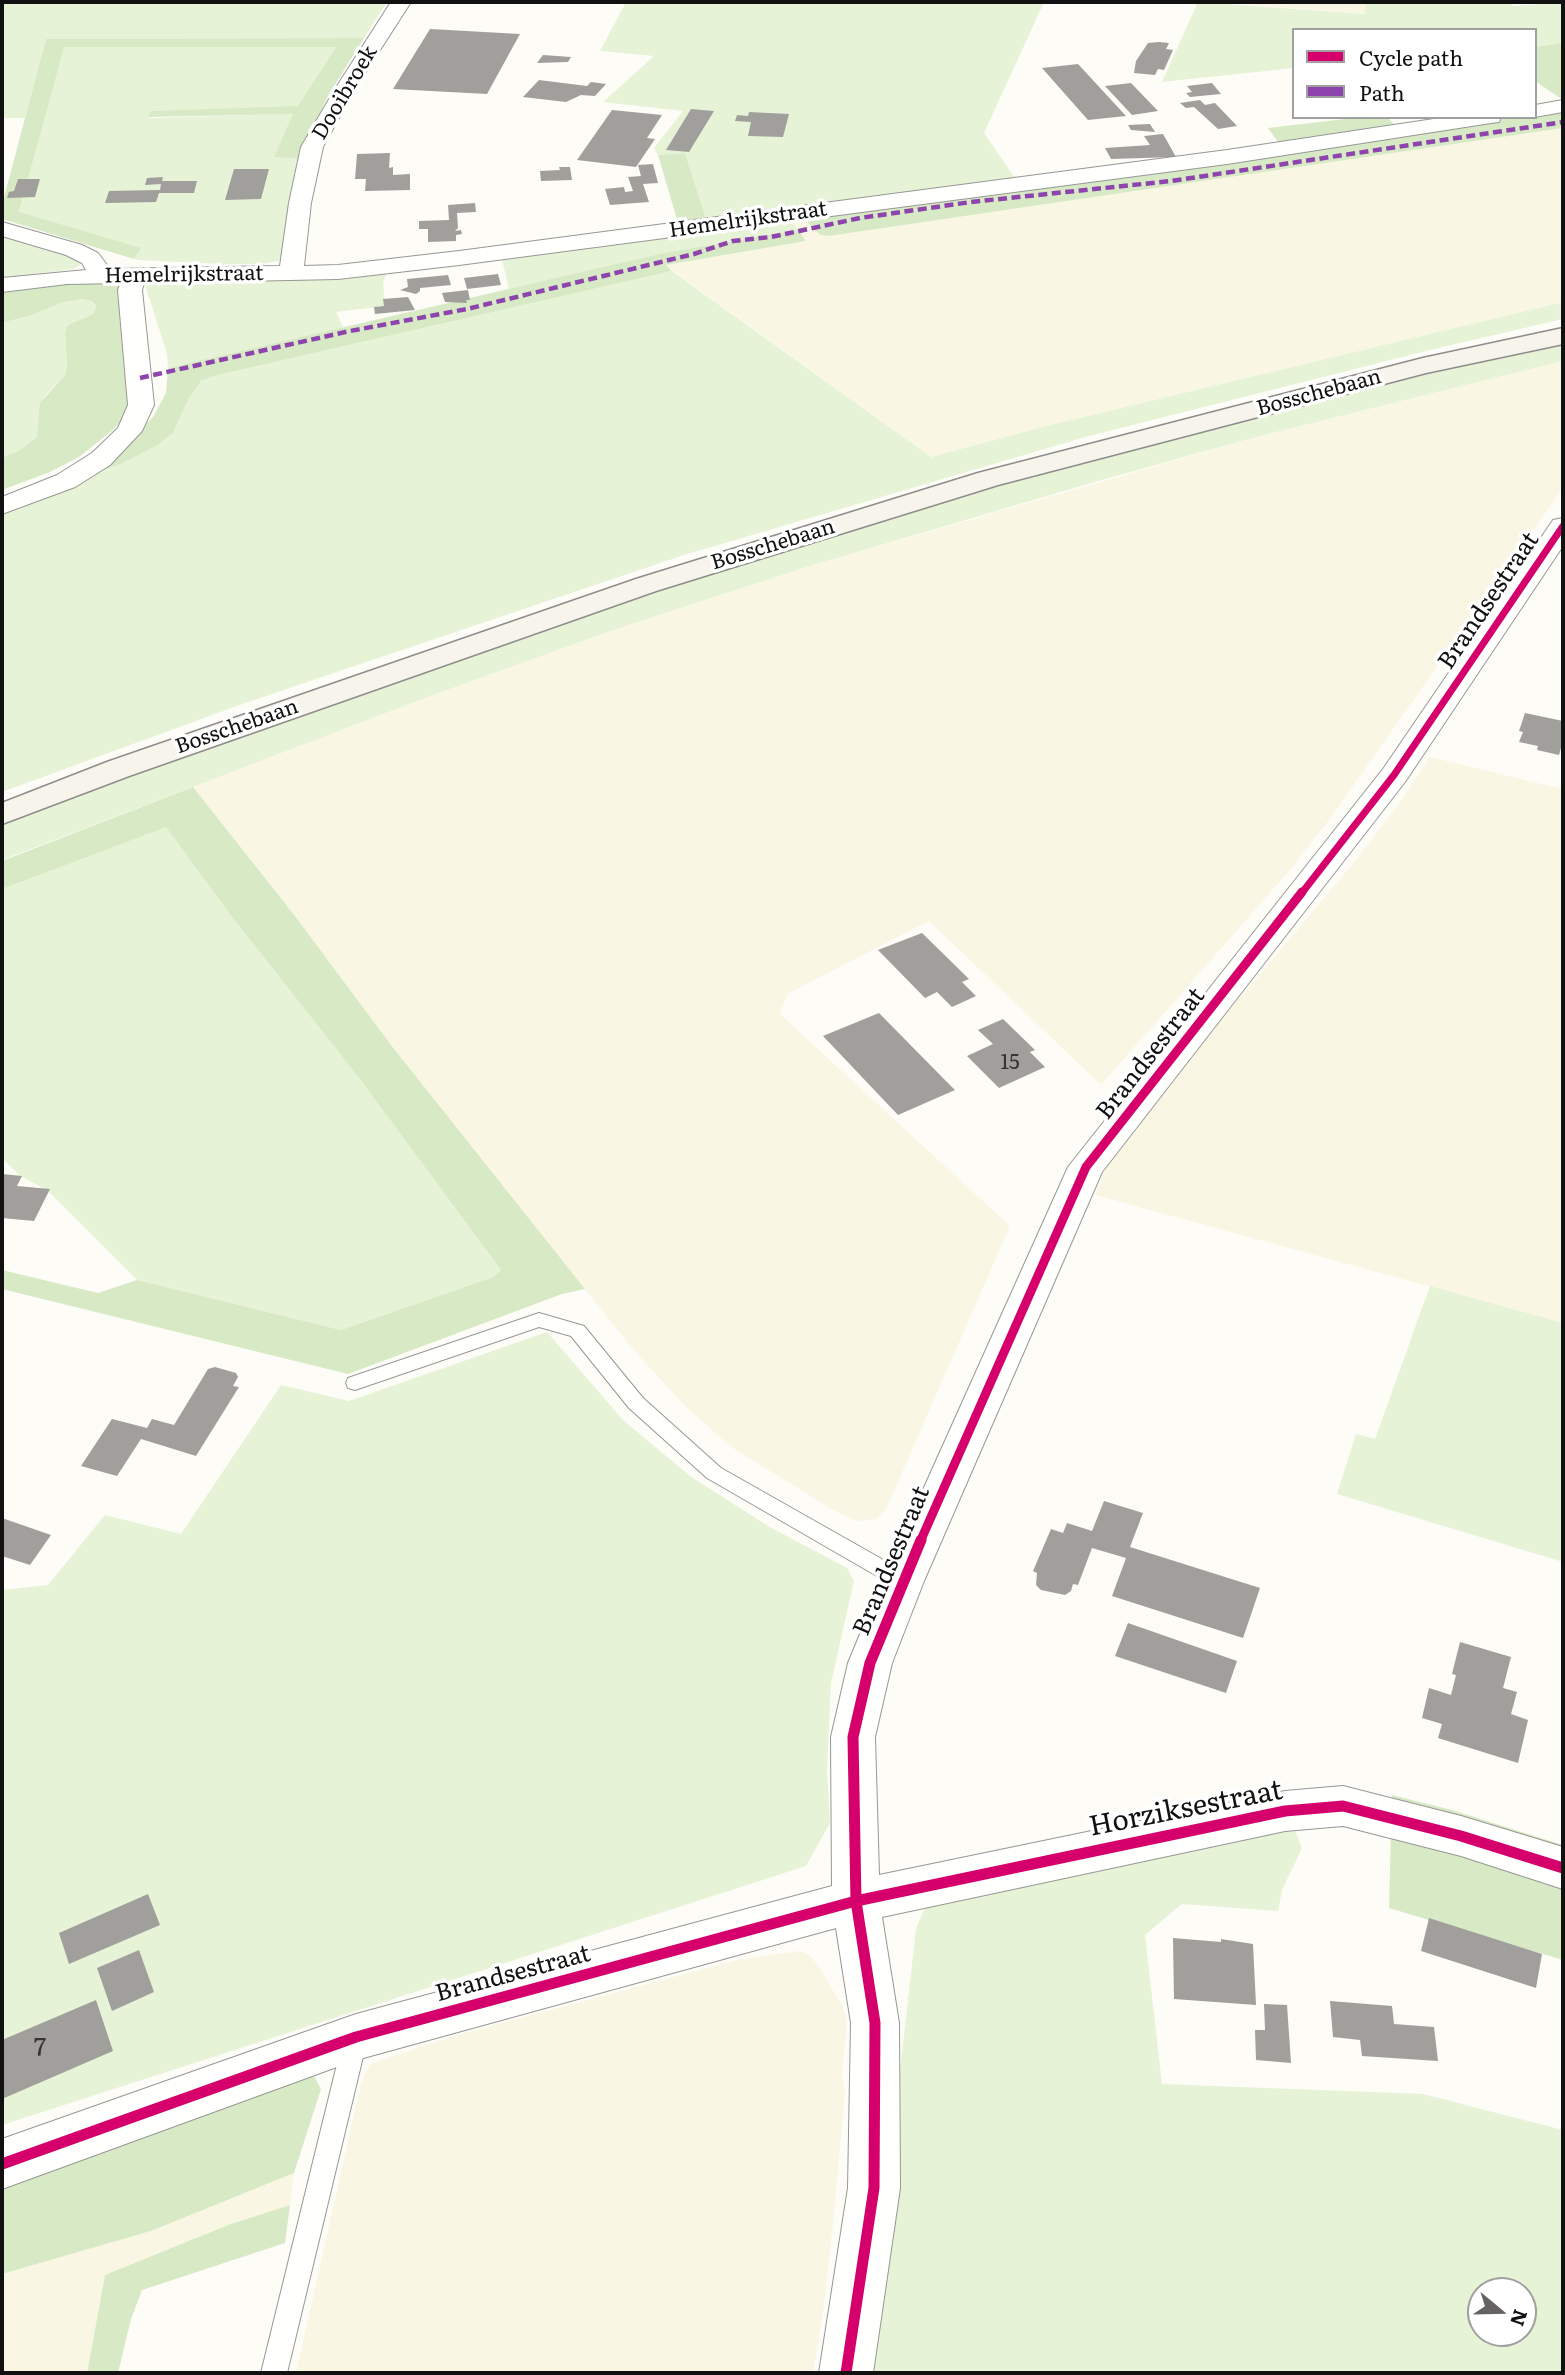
<!DOCTYPE html>
<style>
body{margin:0}
#map{position:relative;width:1565px;height:2375px;overflow:hidden;background:#fdfcf7;font-family:Literata,serif}
canvas{display:block}
.frame{position:absolute;inset:0;border:4px solid #111;pointer-events:none}
.legend{position:absolute;left:1292px;top:28px;width:245px;height:91px;box-sizing:border-box;background:#fff;border:2px solid #a0a0a0;margin:0;padding:9px 12px;list-style:none;font-size:21px;color:#111}
.legend li{display:flex;align-items:center;gap:14px;height:35px}
.legend b{width:35px;border:2px solid #a0a0a0}
.north{position:absolute;left:1467px;top:2277px;width:70px;height:70px;box-sizing:border-box;background:#fff;border:2px solid #a0a0a0;border-radius:50%;rotate:109deg;font-size:19px;font-weight:700;line-height:28px;text-align:center;color:#111}
.north::after{content:'';display:block;margin:auto;width:24px;height:32px;background:#646362;clip-path:polygon(50% 0,100% 100%,50% 72%,0 100%)}
</style>
<div id="map">
<canvas width="1565" height="2375"></canvas>
<div class="frame"></div>
<ul class="legend">
<li><b style="height:9px;background:#d6006c"></b>Cycle path</li>
<li><b style="height:9px;background:#8e44ad"></b>Path</li>
</ul>
<div class="north">N</div>
</div>
<script>
const ctx = document.querySelector('canvas').getContext('2d');
ctx.lineJoin = 'round';
function paint(path, color) {
  ctx.fillStyle = color;
  ctx.fill(path, 'evenodd');
}
function shape(rows) {
  const path = new Path2D();
  for (const r of rows) {
    path.moveTo(r[0], r[1]);
    for (let i = 2; i < r.length; i += 2) path.lineTo(r[i], r[i + 1]);
  }
  return path;
}
function strokePath(path, color, width, dash) {
  ctx.strokeStyle = color;
  ctx.lineWidth = width;
  ctx.lineCap = dash ? 'butt' : 'round';
  ctx.setLineDash(dash || []);
  ctx.stroke(path);
}
function write(font, color, halo, rows, align = 'center') {
  ctx.font = font + ' Literata,serif';
  ctx.lineWidth = 7;
  ctx.setLineDash([]);
  ctx.textBaseline = 'middle';
  ctx.strokeStyle = halo;
  ctx.fillStyle = color;
  for (const [text, x, y, turn = 0] of rows) {
    ctx.save();
    ctx.translate(x, y);
    ctx.rotate((+turn || 0) * Math.PI / 180);
    ctx.textAlign = isNaN(turn) ? turn : align;
    if (halo) ctx.strokeText(text, 0, 0);
    ctx.fillText(text, 0, 0);
    ctx.restore();
  }
}
const farmland = shape([
 [1211,2,1366,2,1366,14,1340,12],
 [1563,128,1563,302,1046,426,931,457,665,265,806,241,788,217,803,215,812,228,821,235,829,236],
 [1563,361,1563,488,1329,820,1290,870,1101,1085,929,921,787,994,780,1014,1010,1226,887,1507,877,1519,857,1521,833,1510,731,1447,684,1405,631,1347,391,1045,295,916,193,787,425,698,619,628,813,565,1260,436],
 [1430,757,1563,789,1563,1323,1095,1195,1106,1168,1139,1111,1256,979,1351,866,1399,804],
 [800,1951,808,1954,817,1964,842,2005,847,2023,842,2075,845,2092,834,2214,824,2306,813,2373,296,2373,361,2083,370,2064,453,2036,741,1959],
 [294,2173,290,2205,228,2225,105,2275,87,2373,2,2373,2,2274,151,2231]
]);
const green = shape([
 [2,2,387,2,364,38,46,39,25,118,2,118],
 [626,2,1044,2,984,133,1015,178,706,219,685,153,658,155,654,148,683,111,603,102,654,56,600,51],
 [1198,2,1365,14,1366,2,1508,2,1514,6,1563,2,1563,43,1535,47,1535,30,1294,30,1294,68,1162,82],
 [63,47,336,47,298,107,151,111,149,118,294,114,274,157,298,159,291,189,286,257,283,260,261,264,220,264,139,260,134,259,140,249,19,213],
 [788,217,798,230,668,252,509,290,501,255],
 [2,233,75,255,82,258,82,263,74,269,2,278],
 [389,269,383,282,385,306,336,312,344,329,168,368,167,354,142,275],
 [672,271,931,457,1046,426,1563,302,1563,319,1434,349,1089,436,684,555,245,703,2,792,2,507,123,463,158,445,173,433,189,398,201,381,214,376],
 [82,299,93,302,98,306,93,314,68,325,65,332,67,366,65,375,44,397,37,437,20,450,2,458,2,323,32,315,61,303],
 [1563,337,1563,361,1260,436,1098,481,813,565,619,628,425,698,2,860,2,821,191,750,571,615,913,506,1426,369],
 [166,826,232,917,359,1078,501,1270,493,1277,341,1330,137,1280,47,1190,20,1176,2,1158,2,889],
 [1430,1286,1563,1323,1563,1562,1337,1494,1356,1434,1375,1439],
 [547,1332,624,1421,690,1476,768,1526,847,1568,854,1581,831,1683,827,1770,830,1823,806,1866,2,2125,2,1590,48,1585,105,1515,181,1534,281,1385,349,1401],
 [1282,1799,1302,1848,1282,1890,1278,1911,1182,1904,1145,1935,1162,2084,1423,2094,1563,2130,1563,2373,866,2373,916,1929,927,1903],
 [1481,2291,1523,2291,1523,2333,1481,2333]
]);
const forest = shape([
 [364,38,328,96,298,159,274,157,293,114,148,117,151,111,298,106,336,47,64,47,19,212,141,248,134,259,2,219,2,205,46,39],
 [1563,43,1563,100,1535,81,1535,47],
 [1563,110,1563,128,829,236,821,235,812,228,803,215,1512,117,1535,117,1535,114],
 [1362,117,1387,117,1396,126,1278,142,1268,128],
 [685,153,706,219,678,223,658,155],
 [798,230,806,241,666,265,672,271,214,376,201,381,189,398,173,433,158,445,123,463,72,482,131,440,153,417,166,393,168,368,668,252],
 [122,274,143,395,113,430,79,457,50,472,2,490,2,458,20,450,37,437,40,403,65,375,67,366,65,332,68,325,93,314,97,306,93,302,82,299,61,303,32,315,2,323,2,288],
 [193,787,295,916,391,1045,585,1289,562,1294,348,1374,2,1289,2,1270,98,1293,137,1280,341,1330,493,1277,501,1270,359,1078,232,917,166,827,2,889,2,861],
 [1392,1795,1452,1810,1563,1845,1563,1960,1389,1908],
 [314,2076,321,2089,294,2173,151,2231,2,2274,2,2182,269,2086],
 [290,2205,285,2243,142,2290,131,2319,118,2373,87,2373,105,2275,228,2225]
]);
const building = shape([
 [430,29,520,34,487,94,393,89],
 [1159,42,1169,43,1166,49,1173,50,1164,70,1158,69,1155,75,1134,73,1136,61,1148,43],
 [543,55,571,57,568,62,537,63],
 [1078,64,1126,116,1088,120,1042,68],
 [539,80,587,86,591,82,606,84,595,96,581,95,566,102,523,97],
 [1131,83,1158,111,1132,115,1105,86],
 [1212,83,1221,94,1190,97,1186,93,1192,92,1187,86],
 [1200,100,1205,105,1215,103,1237,126,1218,129,1194,107,1186,108,1180,103],
 [691,109,714,111,689,152,666,150],
 [612,110,662,115,647,138,655,139,636,167,577,160],
 [749,112,789,114,783,137,748,136,751,122,735,121,737,115,748,116],
 [1150,124,1155,132,1131,130,1128,125],
 [1163,134,1176,157,1111,159,1105,148,1150,145,1144,136],
 [390,153,389,168,393,167,393,175,410,174,410,190,365,191,366,179,355,179,357,154],
 [653,164,658,183,643,184,649,202,610,205,605,189,624,187,625,192,633,191,628,177,641,176,638,165],
 [559,167,570,167,572,180,541,181,540,171,560,170],
 [234,169,269,169,261,199,225,200],
 [163,177,162,181,197,181,194,193,159,193,156,202,105,203,109,191,160,190,161,184,145,185,147,178],
 [18,179,40,179,35,197,7,198,9,192,14,191],
 [475,203,476,212,457,213,458,228,455,231,461,230,462,234,456,235,456,241,428,242,428,229,419,229,419,221,449,220,448,205],
 [498,274,501,285,467,289,464,278],
 [448,275,451,285,420,288,420,291,416,294,400,290,408,287,407,279],
 [468,290,470,300,466,300,467,303,445,302,442,293],
 [408,297,415,310,375,314,374,307,384,306,383,299],
 [1525,713,1563,721,1563,741,1559,755,1537,750,1538,746,1519,742,1523,732,1519,731],
 [922,933,969,979,962,982,976,996,952,1007,937,992,925,998,878,950],
 [879,1013,940,1075,955,1090,898,1115,823,1036],
 [1003,1019,1035,1050,1030,1052,1045,1067,999,1088,967,1056,993,1044,978,1030],
 [2,1174,22,1176,17,1186,50,1189,34,1221,2,1218],
 [215,1367,236,1373,238,1377,233,1386,239,1387,196,1456,141,1439,117,1476,81,1466,112,1419,147,1428,152,1419,174,1425,208,1369],
 [1104,1501,1143,1513,1130,1547,1260,1588,1243,1638,1112,1596,1126,1558,1092,1548,1078,1585,1073,1584,1071,1591,1065,1595,1041,1590,1036,1585,1037,1573,1033,1571,1051,1529,1063,1533,1067,1523,1092,1531],
 [2,1518,51,1535,30,1565,2,1556],
 [1128,1623,1237,1661,1226,1693,1115,1656],
 [1460,1642,1511,1657,1503,1688,1517,1692,1511,1714,1528,1720,1518,1763,1438,1738,1442,1724,1422,1718,1429,1688,1451,1695,1456,1675,1452,1674],
 [148,1894,160,1925,69,1964,59,1933],
 [1429,1918,1542,1954,1536,1988,1421,1951],
 [1173,1938,1221,1942,1221,1939,1253,1944,1256,2005,1174,1999],
 [139,1950,154,1992,112,2011,97,1968],
 [96,2000,113,2051,2,2099,2,2040],
 [1330,2001,1392,2006,1394,2024,1434,2027,1438,2061,1362,2056,1360,2040,1333,2037],
 [1264,2004,1287,2005,1291,2063,1256,2060,1255,2030,1265,2030]
]);
const lane = shape([
 [539,1313,584,1326,643,1398,721,1468,910,1575,913,1581,910,1587,903,1589,896,1587,707,1478,629,1408,571,1336,539,1327,355,1390,348,1388,346,1383,348,1378,539,1313],
 [355,2029,363,2032,367,2040,287,2373,261,2373,343,2040,347,2032,355,2029]
]);
const street = shape([
 [391,2,411,2,355,89,323,147,311,203,304,266,338,265,459,251,1227,150,1447,117,1501,117,1499,122,1491,123,1227,164,459,265,338,279,144,283,142,290,154,405,142,431,110,465,75,487,2,514,2,497,57,475,92,453,118,428,128,405,118,290,120,283,67,284,2,292,2,278,86,270,82,263,66,255,2,236,2,222,82,245,98,253,110,269,280,266,289,203,301,147,335,89,391,2],
 [1563,100,1563,112,1535,117,1535,105,1563,100],
 [1563,518,1563,546,1405,782,1102,1172,924,1581,892,1663,875,1737,879,1875,1285,1791,1343,1786,1461,1816,1563,1847,1563,1889,1461,1856,1343,1826,1285,1831,882,1917,899,2023,900,2188,873,2373,819,2373,848,2188,851,2023,836,1928,356,2060,2,2189,2,2139,356,2014,832,1886,831,1737,848,1663,882,1581,1068,1167,1383,769,1553,520,1563,518]
]);
const secondary = shape([
 [1563,328,1563,344,1426,373,998,485,656,591,129,776,2,824,2,803,107,762,636,579,978,473,1423,358,1563,328]
]);
const quiet = shape([
 [140,378,350,331,467,309,694,254,733,241,771,237,860,218,971,202,1171,181,1563,122]
]);
const cyclewayFar2 = shape([
 [1301,894,1394,775,1563,526]
]);
const cyclewayFar1 = shape([
 [920,1542,1086,1167,1302,892]
]);
const cycleway = shape([
 [2,2164,356,2037,856,1901,1285,1811,1343,1806,1461,1836,1563,1868],
 [846,2373,874,2188,875,2023,856,1901,853,1737,870,1663,921,1540]
]);
const farStreetnames = [
 ["Dooibroek",345,93,-59],
 ["Hemelrijkstraat",748,220,-8],
 ["Hemelrijkstraat",184,275,-1],
 ["Bosschebaan",1319,393,-15],
 ["Bosschebaan",773,545,-17],
 ["Bosschebaan",237,727,-19]
];
const numberNames = [
 ["15",1010,1063]
];
const streetNames = [
 ["Brandsestraat",1489,601,-56],
 ["Brandsestraat",1151,1054,-52],
 ["Brandsestraat",892,1561,-67],
 ["Brandsestraat",513,1974,-15]
];
const nearNumbernames = [
 ["7",40,2048]
];
const nearStreetnames = [
 ["Horziksestraat",1186,1809,-11]
];
paint(farmland, '#f9f7e4');
paint(green, '#e7f3d7');
paint(forest, '#d8eac5');
paint(building, '#a19f9c');
strokePath(lane, '#979795', 2);
strokePath(street, '#979795', 2);
strokePath(secondary, '#8e8d8b', 3);
paint(lane, '#fffffe');
paint(street, '#fffffe');
paint(secondary, '#f6f4eb');
strokePath(quiet, '#8e44ad', 4.5, [9, 4.5]);
strokePath(cyclewayFar2, '#d6006c', 7);
strokePath(cyclewayFar1, '#d6006c', 9);
strokePath(cycleway, '#d6006c', 11);
write('21px', '#111', '#fff', farStreetnames);
write('21px', '#353434', null, numberNames);
write('24px', '#111', '#fff', streetNames);
write('24px', '#353434', null, nearNumbernames);
write('28px', '#111', '#fff', nearStreetnames);
</script>
